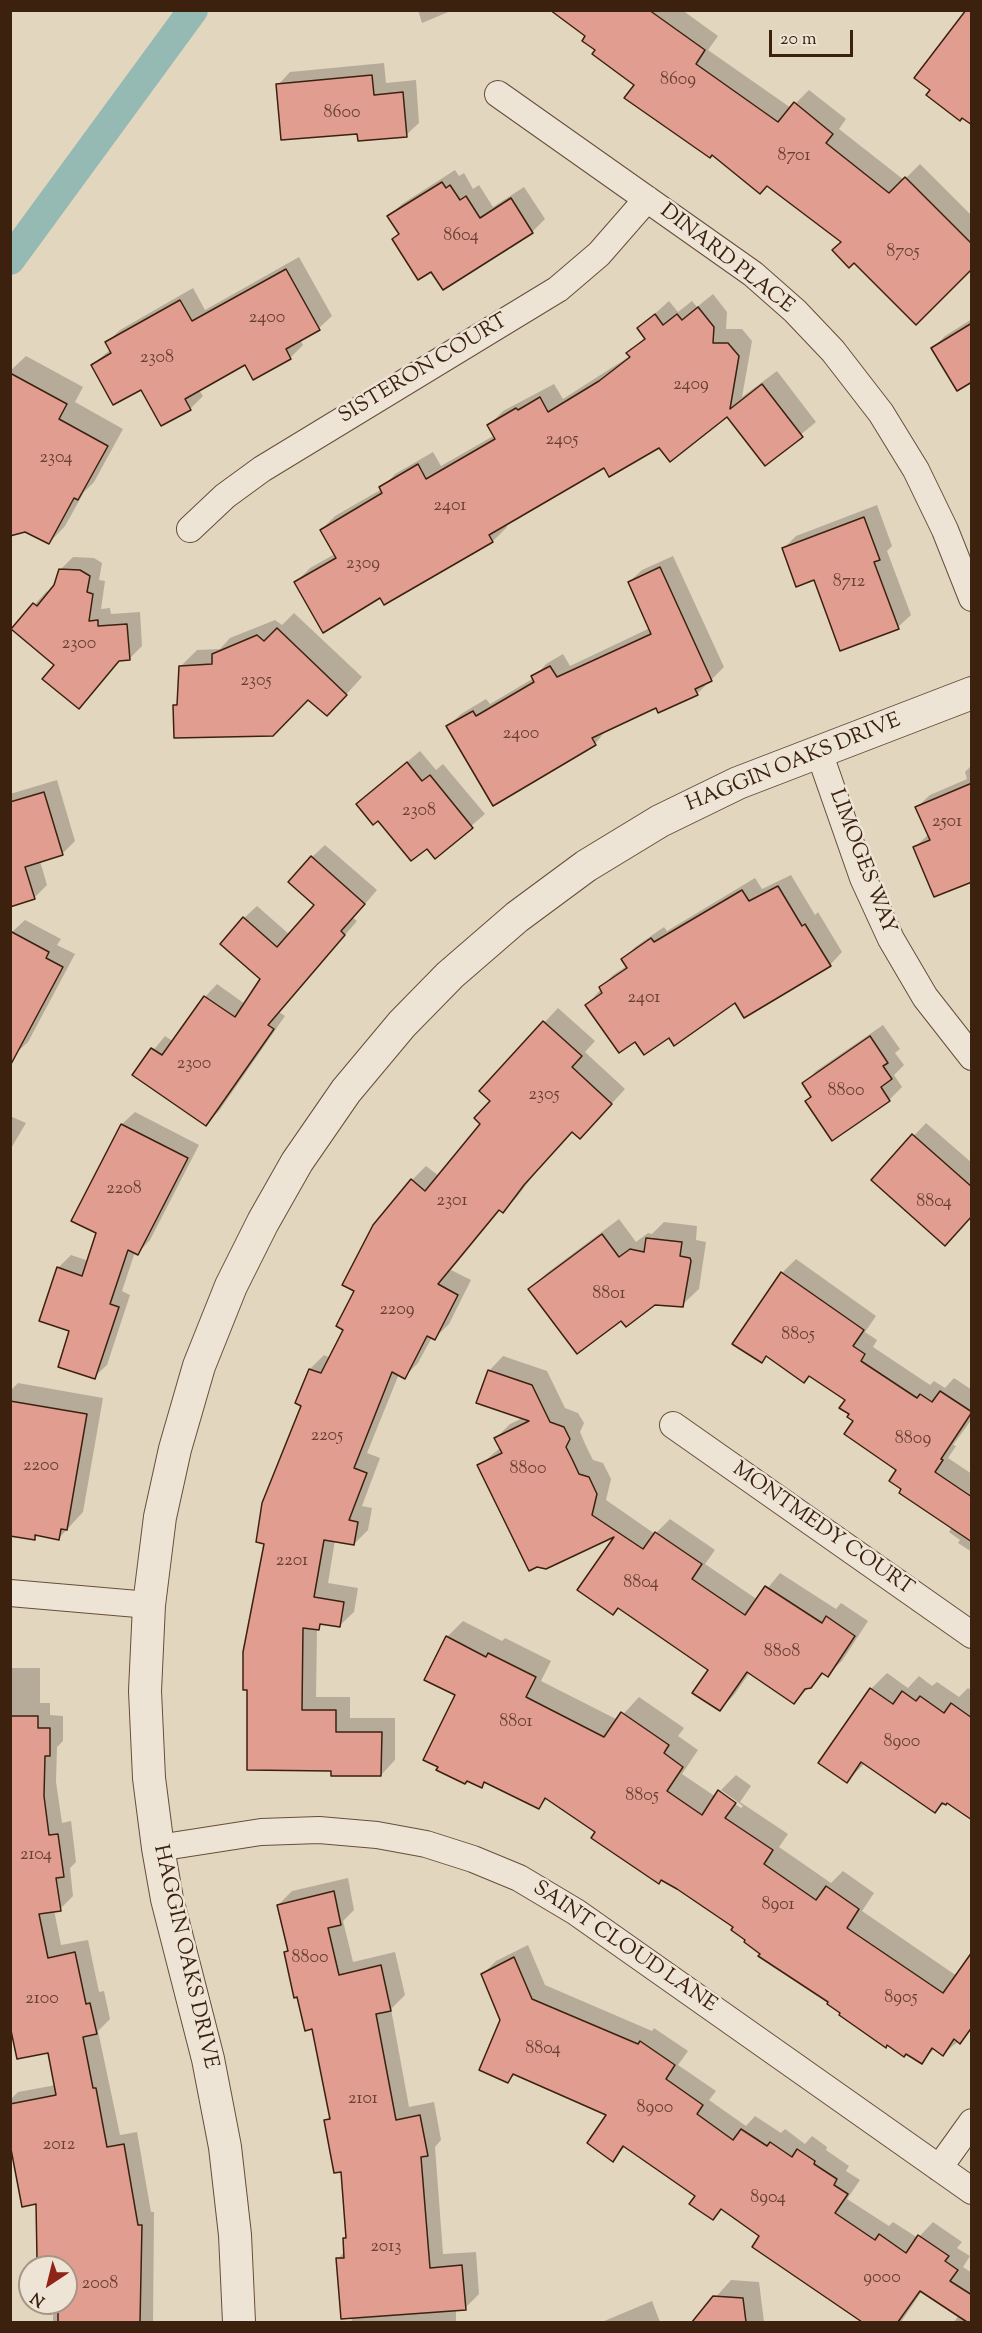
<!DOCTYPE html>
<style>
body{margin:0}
#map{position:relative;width:982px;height:2333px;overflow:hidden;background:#e3d6be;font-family:"Sorts Mill Goudy",serif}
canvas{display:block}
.frame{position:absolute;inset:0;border:12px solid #3c210f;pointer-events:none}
.north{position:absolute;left:18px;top:2255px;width:60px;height:60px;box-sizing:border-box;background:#ede4d5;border:2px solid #a69686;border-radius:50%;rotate:215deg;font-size:16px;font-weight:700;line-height:24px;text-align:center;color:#3c210f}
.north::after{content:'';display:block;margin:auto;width:21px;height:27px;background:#8f2418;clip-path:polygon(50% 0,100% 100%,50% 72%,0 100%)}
.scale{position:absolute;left:769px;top:30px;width:84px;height:27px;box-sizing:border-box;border:3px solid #3c210f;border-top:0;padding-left:8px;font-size:18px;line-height:21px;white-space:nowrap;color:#3c210f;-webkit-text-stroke:4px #ede4d5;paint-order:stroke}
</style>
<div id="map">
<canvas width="982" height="2333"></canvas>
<div class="frame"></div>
<div class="north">N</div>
<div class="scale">20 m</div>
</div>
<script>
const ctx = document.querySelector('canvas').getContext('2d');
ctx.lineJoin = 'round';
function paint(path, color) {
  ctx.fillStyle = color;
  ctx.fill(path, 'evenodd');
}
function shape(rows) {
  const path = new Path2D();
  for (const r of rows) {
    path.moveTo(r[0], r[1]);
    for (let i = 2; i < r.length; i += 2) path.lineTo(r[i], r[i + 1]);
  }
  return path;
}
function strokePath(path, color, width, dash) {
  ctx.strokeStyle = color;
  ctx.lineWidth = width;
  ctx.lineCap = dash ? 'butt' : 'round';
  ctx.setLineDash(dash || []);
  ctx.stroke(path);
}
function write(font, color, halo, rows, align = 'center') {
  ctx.font = font + ' "Sorts Mill Goudy",serif';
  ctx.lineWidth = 5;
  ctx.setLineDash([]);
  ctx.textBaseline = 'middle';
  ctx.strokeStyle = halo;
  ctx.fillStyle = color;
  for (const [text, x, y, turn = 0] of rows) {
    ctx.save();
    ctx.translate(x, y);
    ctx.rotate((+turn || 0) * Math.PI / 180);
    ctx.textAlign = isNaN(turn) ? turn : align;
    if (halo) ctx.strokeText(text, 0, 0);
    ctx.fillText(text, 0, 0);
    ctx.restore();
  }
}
const shadow = shape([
 [418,10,453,10,422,23],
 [565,10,682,10,718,36,708,50,791,108,809,90,846,119,839,129,904,180,920,164,972,216,972,267,916,323,843,242,636,84,597,50],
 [384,63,386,83,416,80,419,123,406,135,358,132,278,85,290,72],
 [455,170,459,176,464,173,473,189,479,185,493,207,524,187,545,219,532,232,432,270,389,216,402,204],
 [299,257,332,316,319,328,300,339,303,345,290,358,246,363,199,390,203,396,190,409,92,365,111,349,107,342,120,330,193,288,205,310],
 [713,294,727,312,726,329,742,329,752,341,742,397,777,371,816,422,765,464,727,415,605,466,505,524,507,527,493,541,385,603,381,596,296,582,310,568,335,554,321,530,335,516,382,489,395,474,433,452,441,466,495,435,489,425,503,411,554,384,563,399,630,356,628,354,646,337,639,328,669,301,678,312,692,301,697,307],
 [972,319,972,380,933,348,945,336],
 [26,356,83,387,75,402,123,429,94,482,84,492,65,526,49,543,10,452,10,371],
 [877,505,892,546,887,551,911,615,898,627,841,649,815,578,784,548,796,536],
 [673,556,724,667,697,694,657,706,607,729,595,744,493,804,448,726,461,714,486,699,490,704,534,678,546,664,563,654,570,666,650,628,629,582,642,570],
 [73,557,94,558,102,563,99,580,105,581,101,609,110,608,111,614,140,612,142,646,129,659,120,660,79,707,56,664,14,629,35,604,47,591,49,593,55,585,60,570],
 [294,613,362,677,343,698,175,706,178,703,180,667,197,650,220,649,230,638,275,620,282,625],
 [420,751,436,770,443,764,485,814,435,857,427,847,358,804],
 [972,765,972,880,915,847,929,834,917,807,930,795,967,779,965,772],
 [57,780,75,841,62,854,40,861,47,885,34,898,10,905,10,794],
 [325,845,377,890,353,918,357,921,279,1012,285,1016,219,1111,206,1124,134,1074,165,1036,174,1042,205,997,217,984,245,1004,262,978,244,918,257,906,290,935,316,905,312,857],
 [791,875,815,915,818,912,842,952,830,965,736,1001,669,1036,635,1040,587,1005,613,975,627,966,623,960,635,947,664,927,667,931,755,878,762,889],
 [25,920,61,939,57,945,75,954,28,1042,15,1054,12,932],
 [558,1008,595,1041,585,1052,625,1089,594,1123,573,1130,538,1169,517,1197,503,1211,501,1209,451,1270,471,1280,449,1324,435,1338,432,1337,418,1363,404,1377,399,1374,367,1453,380,1458,362,1506,372,1508,368,1530,354,1544,335,1540,328,1583,358,1588,354,1612,339,1626,324,1623,317,1628,316,1697,350,1697,350,1718,395,1718,395,1760,381,1775,332,1769,248,1769,310,1369,324,1355,330,1358,412,1180,426,1166,439,1176,482,1124,492,1101,481,1090],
 [883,1025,900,1049,895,1053,904,1065,894,1075,902,1087,889,1100,807,1101,812,1096,804,1084,816,1071],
 [135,1112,199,1145,150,1240,138,1253,135,1252,122,1291,130,1295,107,1365,94,1377,71,1330,58,1268,71,1255,89,1261,98,1233,73,1220,122,1124],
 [10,1116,26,1123,10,1150],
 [926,1123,972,1163,972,1219,873,1179],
 [619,1219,636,1242,648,1233,652,1234,664,1222,697,1226,696,1240,706,1242,699,1289,682,1305,655,1304,622,1319,530,1289,547,1273],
 [796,1259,876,1316,865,1332,877,1340,873,1347,930,1385,934,1381,945,1388,954,1378,972,1390,972,1419,953,1445,956,1446,948,1458,972,1474,972,1552,958,1543,960,1540,949,1532,952,1527,903,1489,898,1470,855,1421,847,1400,810,1375,734,1343,782,1273],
 [503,1356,547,1371,565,1408,578,1413,584,1423,580,1432,586,1446,593,1460,603,1463,611,1479,606,1500,655,1534,670,1519,715,1550,705,1564,758,1600,780,1573,836,1609,841,1603,868,1621,842,1661,827,1675,824,1673,794,1702,750,1672,734,1695,720,1709,710,1669,618,1533,479,1466,500,1448,496,1438,510,1424,523,1418,489,1371],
 [18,1383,103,1398,83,1512,59,1538,39,1534,34,1539,10,1534,10,1391],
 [463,1621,502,1641,505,1638,551,1661,541,1681,618,1720,639,1697,684,1728,678,1736,698,1750,682,1774,716,1797,721,1790,721,1794,741,1808,743,1806,721,1790,736,1775,751,1786,740,1802,788,1834,779,1847,831,1883,843,1871,874,1893,862,1911,957,1976,972,1954,972,2030,943,2054,935,2048,922,2062,842,2012,761,1953,735,1927,662,1879,548,1798,539,1807,486,1781,481,1786,457,1694,447,1637],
 [10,1668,40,1668,40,1703,50,1703,50,1715,63,1716,63,1741,57,1747,56,1782,62,1823,71,1821,76,1862,70,1868,73,1896,60,1909,54,1910,61,1945,88,1940,99,1992,104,1991,110,2019,98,2031,120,2135,137,2132,151,2212,154,2212,153,2322,53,2322,53,2315,59,2309,59,2303,66,2303,66,2267,58,2267,58,2257,10,2136,10,2100,18,2092,56,2085,50,2051,10,2019],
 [887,1673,908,1688,919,1676,932,1686,937,1682,959,1697,968,1688,972,1691,972,1818,947,1801,935,1811,865,1763,847,1781,871,1689],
 [348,1878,354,1910,343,1921,353,1962,395,1952,405,1995,391,2009,409,2107,434,2102,441,2140,435,2147,443,2254,476,2252,479,2294,465,2308,456,2309,456,2322,352,2322,338,2259,345,2251,345,2239,347,2236,342,2170,326,2120,331,2115,314,2027,285,1953,289,1949,278,1905,292,1891],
 [528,1945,545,1985,652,2031,654,2028,688,2051,678,2065,716,2091,709,2100,746,2126,755,2116,781,2133,785,2129,805,2144,812,2136,827,2147,826,2150,849,2166,846,2171,860,2180,847,2199,889,2226,893,2222,918,2238,933,2222,962,2242,957,2248,970,2256,963,2267,972,2273,972,2322,954,2322,959,2315,922,2291,901,2322,861,2322,754,2247,761,2235,722,2209,713,2218,697,2195,626,2146,612,2160,608,2115,516,2074,508,2081,502,2021,483,1974,496,1961],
 [731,2280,759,2282,764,2322,701,2322,700,2315],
 [652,2301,660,2322,602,2322]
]);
const canal = shape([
 [10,260,193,10]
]);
const building = shape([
 [550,10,649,10,705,50,696,64,778,122,794,102,833,134,826,143,889,193,905,177,971,243,971,270,916,325,854,263,849,268,832,250,841,242,767,186,760,194,712,155,710,158,624,98,634,85,592,54,595,50,582,41,585,36,550,10],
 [966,10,972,10,972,125,962,118,960,121,926,95,930,90,914,78,966,10],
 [372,75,374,95,403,92,407,137,358,141,357,134,281,140,276,84,372,75],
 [442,182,446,188,450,185,460,200,466,196,480,218,511,198,533,233,443,290,431,272,418,280,392,239,399,234,387,216,442,182],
 [286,269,320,330,286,349,291,359,253,380,245,365,185,399,191,410,161,426,141,390,113,405,91,365,111,353,105,342,180,300,192,321,286,269],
 [698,307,714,327,713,343,728,343,739,356,730,409,762,384,803,437,765,466,727,417,670,462,659,448,609,477,604,468,489,535,493,542,384,605,380,598,323,633,294,582,336,558,320,530,382,493,379,487,418,464,426,479,495,439,487,425,516,408,518,410,540,397,548,412,599,381,630,357,626,353,645,339,637,328,655,314,663,325,677,314,682,320,698,307],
 [972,323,972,382,957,391,931,348,972,323],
 [10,373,67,404,59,419,108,446,78,500,74,498,49,544,25,532,10,536,10,373],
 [864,517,880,560,874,562,899,629,840,651,814,580,796,587,782,548,864,517],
 [660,567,712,681,695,689,698,695,658,713,656,708,592,738,596,745,493,806,446,726,473,711,476,716,534,682,531,676,550,666,557,677,651,634,628,582,660,567],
 [59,569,80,570,90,576,87,592,93,594,89,621,98,620,98,626,127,624,130,660,119,661,79,709,42,679,54,665,11,629,33,603,37,606,54,585,59,569],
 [277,628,347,695,327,716,308,700,273,736,174,738,173,705,177,705,179,666,212,664,212,654,257,635,264,641,277,628],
 [407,762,422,781,430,775,473,828,435,859,427,849,411,861,378,821,373,825,356,804,407,762],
 [972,783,972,882,934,897,913,847,930,840,915,807,972,783],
 [44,792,63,855,25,867,35,899,10,907,10,802,44,792],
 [311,856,365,904,341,931,345,935,268,1025,274,1029,206,1126,132,1075,151,1048,162,1055,204,996,235,1017,260,979,220,944,243,917,277,947,314,905,288,882,311,856],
 [778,886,802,926,805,924,831,966,744,1018,735,1003,674,1046,669,1038,644,1055,635,1042,619,1053,585,1005,602,993,599,987,627,968,621,959,651,938,654,942,742,890,749,901,778,886],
 [10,931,49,952,46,958,63,967,10,1066,10,931],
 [543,1021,582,1056,572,1067,612,1104,580,1139,572,1132,524,1185,503,1213,499,1210,438,1284,458,1295,435,1340,427,1336,405,1379,392,1372,354,1468,367,1473,349,1520,358,1522,354,1545,324,1540,314,1597,344,1602,340,1627,320,1624,319,1630,303,1628,302,1710,336,1710,336,1732,382,1732,381,1776,331,1776,331,1771,247,1770,247,1690,243,1690,243,1652,264,1544,256,1542,262,1503,301,1406,295,1403,309,1369,321,1373,343,1330,336,1326,354,1291,342,1285,373,1225,411,1179,425,1191,480,1124,474,1118,490,1101,479,1091,543,1021],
 [870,1036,888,1063,883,1066,892,1079,881,1087,890,1101,832,1141,805,1101,811,1097,802,1083,870,1036],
 [121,1124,188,1158,138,1255,128,1250,110,1304,119,1307,95,1379,58,1367,69,1331,39,1321,57,1267,82,1276,96,1233,71,1221,121,1124],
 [912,1134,972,1187,972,1216,945,1246,871,1180,912,1134],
 [602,1234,619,1257,630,1249,644,1252,646,1238,682,1242,680,1256,690,1258,691,1261,683,1307,655,1305,626,1327,621,1321,577,1354,528,1289,602,1234],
 [781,1272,864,1330,853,1346,865,1354,861,1361,917,1398,920,1394,932,1402,940,1391,972,1412,941,1459,943,1460,935,1472,972,1497,972,1542,899,1493,901,1489,889,1481,896,1470,844,1434,853,1421,847,1417,849,1414,839,1408,845,1400,809,1376,804,1383,766,1356,762,1363,732,1344,781,1272],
 [488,1370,532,1385,550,1422,564,1427,570,1439,566,1447,573,1461,579,1474,589,1477,597,1494,592,1515,643,1549,655,1532,702,1564,692,1579,745,1615,765,1586,822,1623,826,1616,855,1636,828,1677,822,1673,811,1688,805,1689,794,1704,747,1672,720,1711,692,1693,708,1670,618,1608,613,1615,577,1590,614,1537,546,1569,537,1567,529,1571,477,1465,502,1453,494,1438,529,1421,476,1403,488,1370],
 [10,1401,87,1414,67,1530,61,1529,59,1540,35,1535,35,1540,10,1536,10,1401],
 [446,1636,486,1657,488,1653,536,1677,526,1697,604,1737,621,1712,669,1745,664,1753,683,1767,667,1791,702,1815,718,1790,736,1803,725,1818,773,1850,764,1864,816,1900,826,1886,859,1909,847,1928,943,1993,972,1952,972,2027,960,2044,954,2039,943,2056,932,2048,922,2064,906,2054,904,2057,887,2045,886,2048,839,2015,840,2013,827,2004,828,2002,758,1956,760,1954,744,1942,745,1940,731,1930,733,1927,677,1889,661,1880,659,1884,591,1838,595,1832,545,1798,539,1809,484,1782,482,1788,467,1781,465,1784,436,1770,438,1767,423,1760,455,1695,424,1680,446,1636],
 [870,1688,893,1704,902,1691,916,1701,920,1696,944,1713,951,1703,972,1718,972,1820,947,1803,946,1805,942,1803,935,1813,861,1762,847,1783,818,1763,870,1688],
 [10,1716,38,1716,38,1728,50,1728,50,1756,45,1756,44,1796,49,1835,58,1834,64,1877,56,1878,61,1911,39,1914,48,1958,75,1952,86,2004,90,2003,97,2034,83,2037,93,2088,96,2088,107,2147,124,2144,138,2225,142,2225,140,2322,58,2322,58,2303,66,2303,66,2267,57,2267,57,2259,37,2259,36,2204,22,2207,10,2144,10,2104,56,2095,48,2053,17,2059,10,2026,10,1716],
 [334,1891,341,1925,328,1928,339,1975,381,1965,391,2011,376,2014,396,2120,420,2115,428,2156,421,2157,430,2268,462,2265,466,2310,341,2319,336,2258,344,2258,343,2238,346,2238,341,2172,334,2173,324,2120,330,2119,312,2029,305,2031,297,1997,294,1998,284,1952,288,1951,277,1905,334,1891],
 [514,1957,532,1999,638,2044,640,2041,675,2065,666,2079,703,2105,697,2114,733,2140,741,2129,767,2146,770,2142,792,2157,797,2149,815,2161,814,2164,837,2179,834,2185,848,2194,835,2213,875,2240,879,2234,906,2253,918,2235,949,2256,945,2261,958,2270,950,2281,972,2295,972,2322,967,2322,920,2291,898,2322,862,2322,752,2247,759,2236,721,2209,713,2220,689,2204,695,2196,623,2146,613,2162,587,2143,606,2115,513,2074,508,2083,479,2070,500,2020,481,1974,514,1957],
 [713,2296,743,2298,746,2322,692,2322,713,2296]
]);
const minor = shape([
 [498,94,753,274,795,311,833,351,881,413,916,470,945,530,972,598],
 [190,529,225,496,262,469,558,289,599,254,647,199],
 [819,752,863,878,891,939,925,997,972,1057],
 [673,1425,972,1635],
 [10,1593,149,1605],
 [158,1848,261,1832,319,1830,377,1835,426,1844,473,1859,519,1878,576,1912,972,2191],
 [939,2168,972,2122]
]);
const tertiary = shape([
 [239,2322,235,2235,225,2147,208,2059,167,1899,158,1848,149,1778,145,1691,149,1605,160,1517,175,1449,199,1366,231,1286,263,1222,297,1162,346,1091,402,1024,450,975,517,917,586,866,660,821,738,783,972,693]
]);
const numberNames = [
 ["8609",678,81],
 ["8600",342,114],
 ["8701",794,157],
 ["8604",461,237],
 ["8705",903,253],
 ["2400",267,319],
 ["2308",157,359],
 ["2409",691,386],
 ["2405",562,441],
 ["2304",56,459],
 ["2401",450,507],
 ["2309",363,565],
 ["8712",849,583],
 ["2300",79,645],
 ["2305",256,682],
 ["2400",521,735],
 ["2308",419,812],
 ["2501",947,823],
 ["2401",644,999],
 ["2300",194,1065],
 ["8800",846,1092],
 ["2305",544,1096],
 ["2208",124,1190],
 ["2301",452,1202],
 ["8804",934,1203],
 ["8801",609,1295],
 ["2209",397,1311],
 ["8805",798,1336],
 ["2205",327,1437],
 ["8809",913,1440],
 ["2200",41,1467],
 ["8800",528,1470],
 ["2201",292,1562],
 ["8804",641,1584],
 ["8808",782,1653],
 ["8801",516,1723],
 ["8900",902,1743],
 ["8805",642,1797],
 ["2104",36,1856],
 ["8901",778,1906],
 ["8800",310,1959],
 ["8905",901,1999],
 ["2100",42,2000],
 ["8804",543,2050],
 ["2101",363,2100],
 ["8900",655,2109],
 ["2012",59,2146],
 ["8904",768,2199],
 ["2013",386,2248],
 ["9000",882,2279],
 ["2008",100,2285]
];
const streetNames = [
 ["DINARD PLACE",726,260,38],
 ["SISTERON COURT",424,370,-31],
 ["HAGGIN OAKS DRIVE",794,764,-22],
 ["LIMOGES WAY",861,862,69],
 ["MONTMEDY COURT",822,1530,35],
 ["SAINT CLOUD LANE",624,1948,34],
 ["HAGGIN OAKS DRIVE",184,1957,77]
];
paint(shadow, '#0003');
strokePath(canal, '#95b9b3', 30);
paint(building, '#e29d91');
strokePath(building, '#3c210f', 1.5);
strokePath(minor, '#664e3b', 28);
strokePath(tertiary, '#664e3b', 34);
strokePath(minor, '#ede4d5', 26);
strokePath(tertiary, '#ede4d5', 32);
write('18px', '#664030', null, numberNames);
write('21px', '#3c210f', '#ede4d5', streetNames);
</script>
